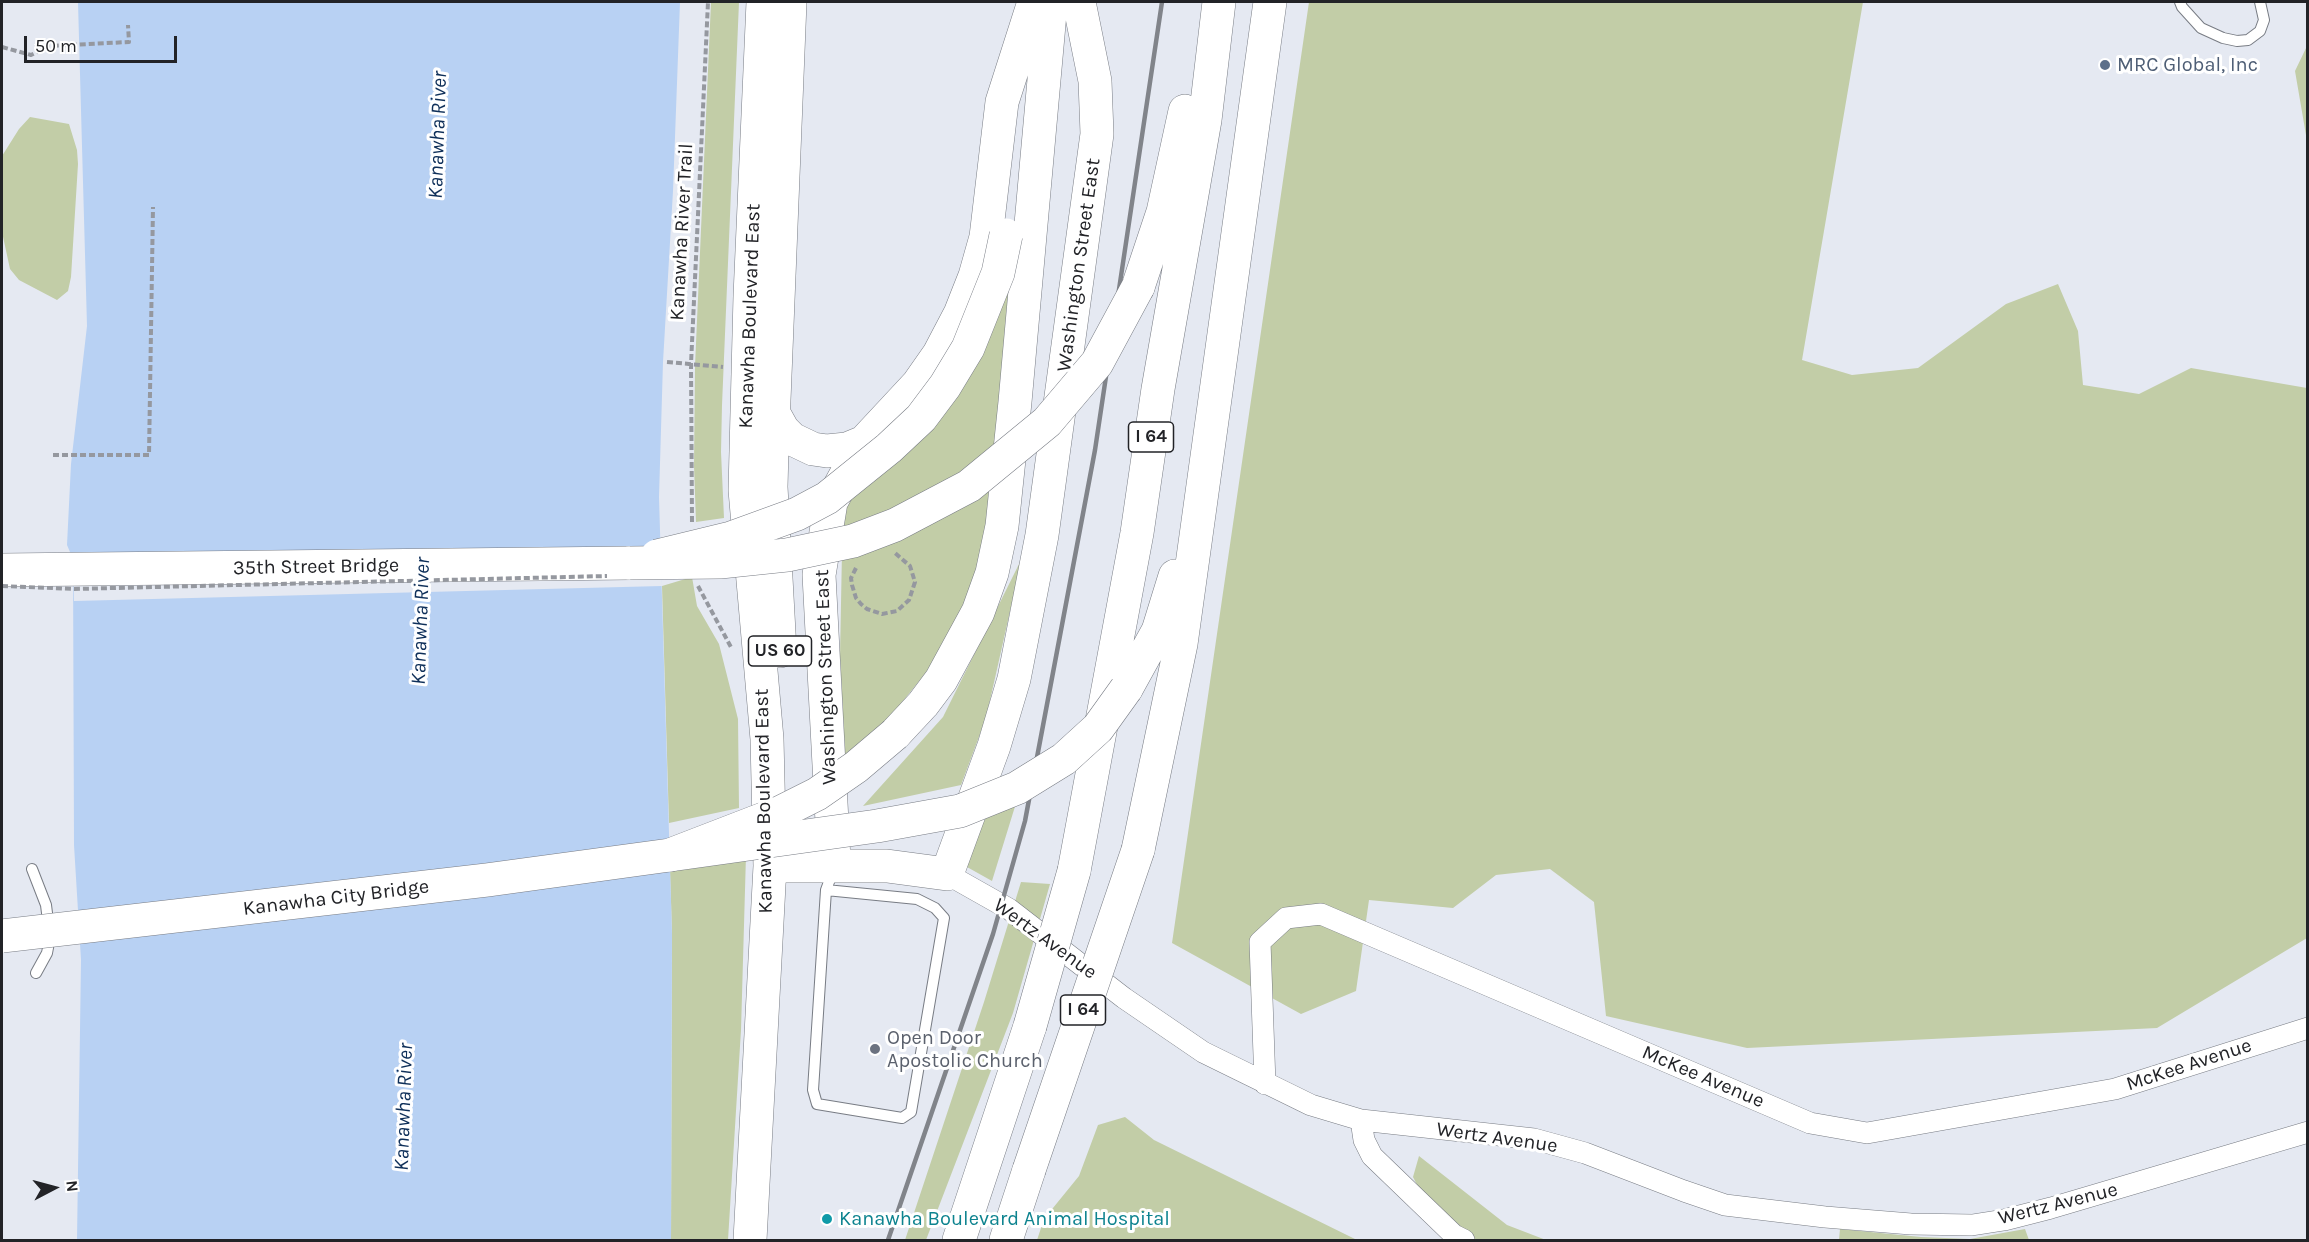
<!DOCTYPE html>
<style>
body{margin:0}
#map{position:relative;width:2309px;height:1242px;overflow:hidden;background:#e5e9f2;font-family:Karla,sans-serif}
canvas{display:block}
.frame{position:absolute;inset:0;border:3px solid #222327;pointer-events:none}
.north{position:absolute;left:24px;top:1158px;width:60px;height:60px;-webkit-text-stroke:4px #fff;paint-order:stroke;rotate:84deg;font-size:16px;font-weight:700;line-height:24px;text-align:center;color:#222327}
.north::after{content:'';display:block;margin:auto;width:21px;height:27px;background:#222327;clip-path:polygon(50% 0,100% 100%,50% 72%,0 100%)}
.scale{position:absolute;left:24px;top:36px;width:153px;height:27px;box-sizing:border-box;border:3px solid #222327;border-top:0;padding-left:8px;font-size:18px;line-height:21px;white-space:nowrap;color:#222327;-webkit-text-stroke:4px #fff;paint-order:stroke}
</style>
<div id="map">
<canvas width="2309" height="1242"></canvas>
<div class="frame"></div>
<div class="north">N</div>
<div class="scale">50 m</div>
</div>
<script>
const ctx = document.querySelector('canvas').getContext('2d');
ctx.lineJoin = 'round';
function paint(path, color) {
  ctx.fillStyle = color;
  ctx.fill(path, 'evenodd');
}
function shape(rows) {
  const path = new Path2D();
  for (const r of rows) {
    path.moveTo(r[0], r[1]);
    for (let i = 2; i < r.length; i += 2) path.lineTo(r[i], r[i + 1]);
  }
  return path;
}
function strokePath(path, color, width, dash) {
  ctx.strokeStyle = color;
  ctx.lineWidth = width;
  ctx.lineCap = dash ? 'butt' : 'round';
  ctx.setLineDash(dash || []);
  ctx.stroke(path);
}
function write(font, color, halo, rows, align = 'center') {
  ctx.font = font + ' Karla,sans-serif';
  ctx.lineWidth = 6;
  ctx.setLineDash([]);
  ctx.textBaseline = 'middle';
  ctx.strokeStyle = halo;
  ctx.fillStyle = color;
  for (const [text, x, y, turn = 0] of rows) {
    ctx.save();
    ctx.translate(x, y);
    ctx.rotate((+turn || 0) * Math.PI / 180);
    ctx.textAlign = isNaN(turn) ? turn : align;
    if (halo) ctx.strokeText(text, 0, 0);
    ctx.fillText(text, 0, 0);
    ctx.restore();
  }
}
const green = shape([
 [711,2,739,2,722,405,721,452,724,518,696,522,694,466,695,366],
 [1309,2,1863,2,1802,360,1852,375,1918,368,2006,304,2058,284,2078,331,2083,385,2139,394,2191,368,2307,388,2307,938,2157,1028,1747,1048,1606,1016,1594,902,1550,869,1496,875,1453,908,1369,900,1356,991,1301,1014,1172,943],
 [2307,46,2308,46,2307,141,2295,71],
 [30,117,69,124,77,150,78,164,71,277,68,291,57,300,19,280,10,269,2,232,2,156,19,129],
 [1020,263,998,493,968,600,933,664,890,717,845,755,840,656,843,498],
 [1022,558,986,718,961,785,863,806,943,717],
 [692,577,697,606,719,644,738,719,739,808,669,823,662,586],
 [1017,800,992,881,967,867,981,811],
 [746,855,741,1030,728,1240,671,1240,672,934,670,871],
 [1021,882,1050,884,1013,1013,926,1240,905,1240,984,1002],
 [1125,1117,1154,1140,1357,1240,1037,1240,1044,1219,1079,1176,1098,1125],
 [1419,1156,1507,1225,1546,1240,1445,1240,1413,1177],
 [1840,1229,1921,1237,1970,1239,2025,1229,2029,1240,1839,1240]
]);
const water = shape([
 [78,2,680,2,673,191,663,362,659,497,672,934,671,1240,77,1240,81,960,74,845,73,559,67,545,71,464,87,326]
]);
const pier = shape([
 [661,541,662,586,74,601,73,559,627,553]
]);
const path = shape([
 [2,47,31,55,49,46,129,42,128,25],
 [667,362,723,367],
 [53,455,149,455,153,207],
 [692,522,691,364,708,2],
 [856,568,851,578,852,585,856,598,861,604,867,609,882,614,897,611,909,600,915,582,910,566,895,553],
 [698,586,732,649]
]);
const lane = shape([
 [2180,2,2182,7,2201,28,2223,38,2237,41,2248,40,2260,31,2264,20,2260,2],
 [32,869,46,905,50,937,47,953,36,973],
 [826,890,917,899,935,908,944,918,911,1112,902,1118,817,1104,813,1090,826,890,833,871]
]);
const street = shape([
 [947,874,1009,909,1124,998,1203,1052,1311,1105,1361,1120,1534,1139,1585,1153,1684,1191,1725,1205,1825,1217,1911,1224,1972,1225,2004,1220,2051,1208,2308,1132],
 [1265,1084,1260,942,1286,918,1321,914,1810,1123,1867,1133,2115,1089,2308,1028],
 [1361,1120,1364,1140,1372,1156,1454,1235,1464,1240]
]);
const primary = shape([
 [773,412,783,430,792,439,813,449,827,451,847,449,864,442],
 [2,570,630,563],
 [780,651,771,487,772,450,790,2],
 [895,734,923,704,941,680,978,612,992,573,1002,526,1015,402,1051,2],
 [834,860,819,575,831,502,864,442,918,384,939,354,960,314,975,276,986,237,1002,102,1034,2],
 [770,866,887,866,947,874,994,746,1014,679,1042,535,1097,134,1095,81,1079,2],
 [750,1240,770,866,767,739,745,490,750,296,763,2]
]);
const highway = shape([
 [1138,287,1163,212,1185,111],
 [1126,689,1158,631,1175,576],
 [1138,850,1181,644,1270,2],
 [1074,871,1137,533,1158,389,1205,120,1219,2],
 [959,1240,1030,1026],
 [1006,1240,1029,1170]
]);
const rail = shape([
 [888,1240,993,934,1025,821,1095,450,1162,2]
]);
const pathBridge = shape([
 [2,586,74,589,607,576]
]);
const primaryBridge = shape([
 [657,556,731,538,797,514,827,498,889,448,921,418,945,386,968,348,998,273,1006,235],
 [2,936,487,880,670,855,779,813,817,794,856,767,895,734]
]);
const highwayBridge = shape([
 [630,563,720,562,787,555,853,541,895,525,969,486,1047,422,1097,363,1138,287],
 [670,855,877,826,960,811,1017,788,1064,759,1098,728,1126,689],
 [1030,1026,1074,871],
 [1029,1170,1138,850]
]);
const markers = [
 [2105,65,6,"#5c6f8a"],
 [875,1049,6,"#6b7280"],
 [827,1219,6,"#0f9aa8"]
];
const shields = [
 [1151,437,45],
 [780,651,63],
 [1083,1010,45]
];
const shieldNames = [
 ["I 64",1151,437],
 ["US 60",780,651],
 ["I 64",1083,1010]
];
const serviceNames = [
 ["MRC Global, Inc",2117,65]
];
const streetNames = [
 ["Kanawha River Trail",682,232,-87],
 ["Washington Street East",1079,265,-82],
 ["Kanawha Boulevard East",750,316,-88],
 ["35th Street Bridge",316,567,-1],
 ["Washington Street East",826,677,-92],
 ["Kanawha Boulevard East",764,801,-91],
 ["Kanawha City Bridge",336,898,-7],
 ["Wertz Avenue",1045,939,36],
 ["McKee Avenue",2189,1065,-18],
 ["McKee Avenue",1703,1077,23],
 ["Wertz Avenue",1497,1138,8],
 ["Wertz Avenue",2058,1204,-14]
];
const worshipNames = [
 ["Open Door",887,1038],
 ["Apostolic Church",887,1061]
];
const cultureNames = [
 ["Kanawha Boulevard Animal Hospital",839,1219]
];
const waterNames = [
 ["Kanawha River",438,135,-88],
 ["Kanawha River",421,621,-88],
 ["Kanawha River",404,1107,-88]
];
paint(green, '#c2cda7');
paint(water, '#b8d1f3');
paint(pier, '#e5e9f2');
strokePath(lane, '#787c84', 12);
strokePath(street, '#787c84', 22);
strokePath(primary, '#787c84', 34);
strokePath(highway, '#787c84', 34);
strokePath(path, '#95989f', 4, [6, 3]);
strokePath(lane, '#fff', 10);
strokePath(street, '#fff', 21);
strokePath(primary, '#fff', 33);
strokePath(highway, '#fff', 33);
strokePath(rail, '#81848a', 4.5);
strokePath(primaryBridge, '#787c84', 34, []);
strokePath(highwayBridge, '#787c84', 34, []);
strokePath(pathBridge, '#95989f', 4, [6, 3]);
strokePath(primaryBridge, '#fff', 33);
strokePath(highwayBridge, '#fff', 33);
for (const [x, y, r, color] of markers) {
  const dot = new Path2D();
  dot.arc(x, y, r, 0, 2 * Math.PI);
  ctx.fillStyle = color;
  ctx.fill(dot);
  strokePath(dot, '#fff', 2);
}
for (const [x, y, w] of shields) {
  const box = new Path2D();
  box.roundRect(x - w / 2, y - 15, w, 30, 4.5);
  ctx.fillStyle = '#fff';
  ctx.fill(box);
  strokePath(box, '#222327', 1.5);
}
write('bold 18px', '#222327', null, shieldNames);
write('20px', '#4e5e75', '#fff', serviceNames, 'left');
write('20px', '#222327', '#fff', streetNames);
write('20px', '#5b616d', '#fff', worshipNames, 'left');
write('20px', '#0d838f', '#fff', cultureNames, 'left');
write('italic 21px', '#0e2f59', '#fff', waterNames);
</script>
